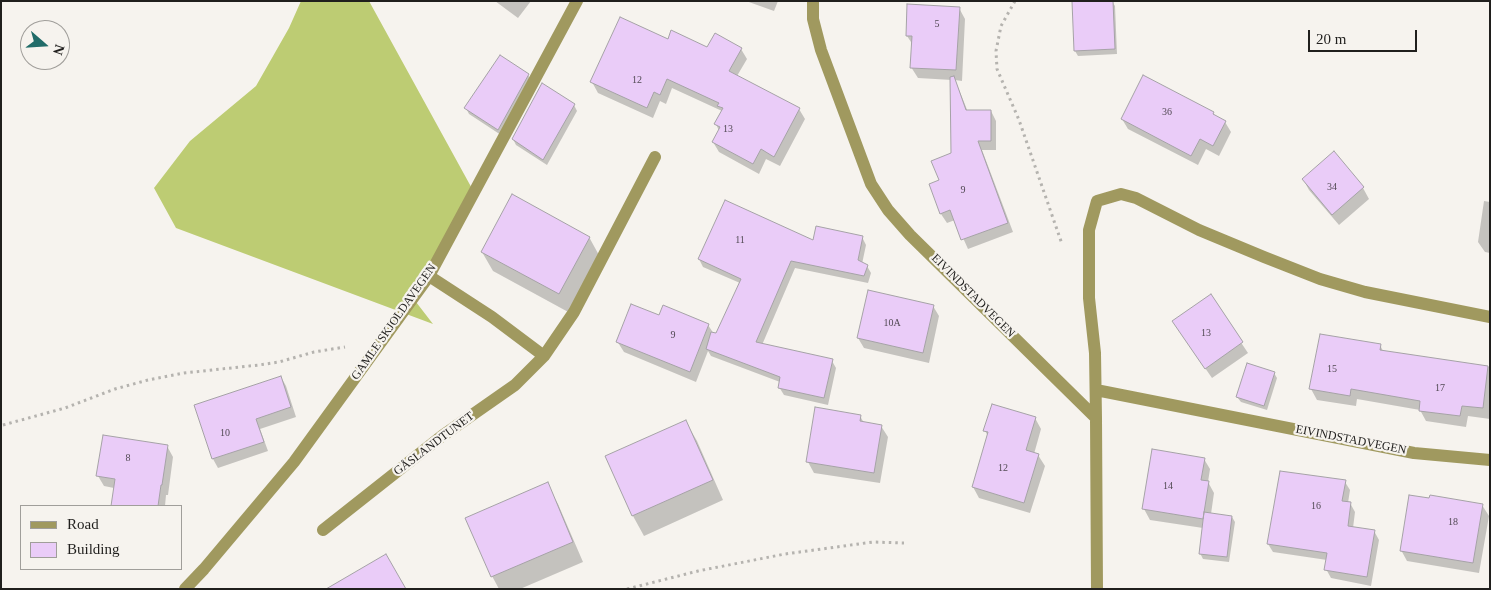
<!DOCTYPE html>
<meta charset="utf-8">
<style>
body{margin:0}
#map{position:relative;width:1491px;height:590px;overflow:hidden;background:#f6f3ee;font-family:"Times New Roman",serif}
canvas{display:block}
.frame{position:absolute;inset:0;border:2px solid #201f1d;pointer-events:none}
.legend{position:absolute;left:20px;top:505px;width:162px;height:65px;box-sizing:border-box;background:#f6f3ee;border:1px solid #a09e9a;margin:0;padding:6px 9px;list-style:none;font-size:15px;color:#201f1d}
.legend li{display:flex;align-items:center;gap:10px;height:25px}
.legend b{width:25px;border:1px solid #a09e9a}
.north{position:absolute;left:20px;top:20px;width:50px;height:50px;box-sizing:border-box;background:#f6f3ee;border:1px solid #a09e9a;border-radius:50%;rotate:109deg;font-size:14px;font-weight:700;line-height:20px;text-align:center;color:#201f1d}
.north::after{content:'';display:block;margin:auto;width:18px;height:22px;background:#216c69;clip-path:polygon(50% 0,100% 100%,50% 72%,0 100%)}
.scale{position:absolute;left:1308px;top:30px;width:109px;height:22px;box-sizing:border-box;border:2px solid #201f1d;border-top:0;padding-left:6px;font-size:15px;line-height:18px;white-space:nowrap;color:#201f1d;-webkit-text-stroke:4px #f6f3ee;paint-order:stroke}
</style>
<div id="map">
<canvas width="1491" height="590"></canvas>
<div class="frame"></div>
<ul class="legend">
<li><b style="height:6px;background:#a0995f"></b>Road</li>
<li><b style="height:14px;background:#eaccf8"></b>Building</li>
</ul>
<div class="north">N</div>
<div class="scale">20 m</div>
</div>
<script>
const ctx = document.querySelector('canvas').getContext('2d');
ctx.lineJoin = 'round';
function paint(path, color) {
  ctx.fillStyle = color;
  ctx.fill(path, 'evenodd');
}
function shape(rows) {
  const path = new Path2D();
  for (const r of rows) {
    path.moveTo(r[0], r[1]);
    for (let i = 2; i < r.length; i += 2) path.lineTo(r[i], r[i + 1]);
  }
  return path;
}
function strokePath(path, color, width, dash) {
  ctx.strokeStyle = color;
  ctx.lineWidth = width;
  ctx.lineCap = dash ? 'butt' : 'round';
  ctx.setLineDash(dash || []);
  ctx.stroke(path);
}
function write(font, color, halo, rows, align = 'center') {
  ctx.font = font + ' "Times New Roman",serif';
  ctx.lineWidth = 4.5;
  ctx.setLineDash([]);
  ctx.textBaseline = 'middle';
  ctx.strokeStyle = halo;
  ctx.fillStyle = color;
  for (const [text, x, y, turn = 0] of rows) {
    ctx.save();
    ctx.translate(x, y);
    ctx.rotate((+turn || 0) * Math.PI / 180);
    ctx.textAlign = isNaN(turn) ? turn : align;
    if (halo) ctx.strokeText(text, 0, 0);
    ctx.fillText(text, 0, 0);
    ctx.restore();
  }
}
const forest = shape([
 [301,1,369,1,475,194,416,302,433,324,176,228,154,188,190,141,256,86,289,28]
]);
const shadow = shape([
 [495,1,531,1,518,18],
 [746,1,778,1,774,11],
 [1112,1,1115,6,1117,54,1078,56,1075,51],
 [959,8,965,19,962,81,955,80,968,112,991,111,996,121,996,150,982,150,1013,232,968,249,955,220,947,223,941,214,940,181,952,154,952,80,918,78,911,67,913,45,907,36],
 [668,40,708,48,741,49,747,59,737,76,799,109,805,119,780,166,766,159,759,174,719,152,713,142,719,131,716,124,722,111,672,88,666,104,660,101,653,118,598,93,592,82],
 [528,75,531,80,501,135,469,114,466,108],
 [574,105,577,111,547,165,516,145,513,139],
 [1213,113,1216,117,1225,122,1231,132,1219,156,1206,149,1198,165,1128,129,1122,119],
 [1333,153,1363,188,1369,199,1339,225,1309,190,1303,179],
 [1484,201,1490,202,1490,253,1485,252,1478,242],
 [589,237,600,257,570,313,493,271,482,252],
 [862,237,866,245,862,264,867,266,871,273,868,283,795,268,762,345,832,361,836,368,828,405,784,395,779,387,780,382,711,356,708,351,696,382,624,352,617,341,708,325,714,334,717,335,740,283,703,267,699,259,814,242],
 [1210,296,1248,353,1212,378,1180,332],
 [933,306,939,316,929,363,864,348,858,338],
 [1380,345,1383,351,1490,367,1490,419,1468,416,1466,427,1426,421,1420,410,1357,399,1356,406,1317,400,1311,389],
 [1274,373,1277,378,1267,410,1241,402,1237,397],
 [281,377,286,386,296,417,260,429,268,451,218,468,213,459,195,406],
 [860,416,864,423,881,426,888,437,880,483,814,473,808,462],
 [1035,418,1041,429,1034,454,1038,455,1045,466,1030,513,979,498,973,487,988,436,985,431],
 [686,422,697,441,723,500,644,536,633,516,606,457],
 [167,446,173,457,168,495,166,495,165,506,112,506,114,488,104,486,98,476],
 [1204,459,1210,469,1208,482,1214,493,1211,514,1232,517,1235,522,1229,562,1203,559,1200,553,1203,528,1150,520,1144,509],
 [1345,482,1350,490,1348,503,1350,503,1355,512,1353,528,1374,531,1379,540,1371,586,1331,578,1326,569,1327,560,1273,552,1268,544],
 [547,484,558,504,583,562,520,589,499,589,492,576],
 [1482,505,1489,516,1479,573,1407,561,1401,550]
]);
const building = shape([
 [1072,1,1113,1,1115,49,1074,51,1072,1],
 [907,4,960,7,956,70,910,68,912,36,906,36,907,4],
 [620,17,668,39,671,30,707,47,715,33,742,48,729,71,800,108,774,157,761,149,753,164,712,142,720,127,714,124,723,108,717,106,719,103,667,79,660,95,654,92,647,108,590,82,620,17],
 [500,55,529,74,498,130,464,108,500,55],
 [1143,75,1214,112,1213,114,1226,121,1213,146,1200,139,1191,156,1121,119,1143,75],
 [954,76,966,110,991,110,991,141,978,141,1008,223,961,240,950,210,940,214,929,184,939,180,931,161,951,153,950,77,954,76],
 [542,83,575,104,543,160,512,139,542,83],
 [1334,151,1364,187,1332,215,1302,179,1334,151],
 [512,194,590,237,559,294,481,252,512,194],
 [725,200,813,240,816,226,863,236,858,260,868,265,864,276,791,261,756,342,833,359,824,398,778,388,780,377,706,349,711,332,716,333,741,279,698,259,725,200],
 [868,290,934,305,923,353,857,338,868,290],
 [1211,294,1243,342,1205,369,1172,321,1211,294],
 [631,304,659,315,663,305,709,324,690,372,616,342,631,304],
 [1320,334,1381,344,1380,350,1488,366,1483,408,1462,406,1460,416,1419,411,1420,401,1351,389,1350,396,1309,389,1320,334],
 [1247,363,1275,372,1264,406,1236,397,1247,363],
 [281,376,291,407,256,419,264,442,212,459,194,405,281,376],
 [992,404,1036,417,1026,450,1039,454,1024,503,972,487,988,432,983,431,992,404],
 [815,407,861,415,860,421,882,425,874,473,806,462,815,407],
 [686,420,713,480,632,516,605,456,686,420],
 [103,435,168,445,162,485,161,485,158,506,111,506,115,479,96,476,103,435],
 [1152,449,1205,458,1201,480,1209,481,1203,519,1142,509,1152,449],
 [1280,471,1346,480,1342,501,1351,502,1348,526,1375,530,1367,577,1324,570,1327,553,1267,544,1280,471],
 [548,482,573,542,491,577,465,518,548,482],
 [1409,495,1429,498,1430,495,1483,504,1473,563,1400,551,1409,495],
 [1204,512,1232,516,1227,557,1199,554,1204,512],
 [386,554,406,589,326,589,386,554]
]);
const path = shape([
 [1015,1,1001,26,996,51,997,69,1019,120,1062,244],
 [3,425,65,408,115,389,148,380,184,373,259,365,279,362,314,352,345,347],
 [627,589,698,571,785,554,873,542,904,543]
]);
const minor = shape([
 [813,1,813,19,821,50,871,184,888,210,910,235,1096,418,1097,589],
 [429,276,492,317,544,356],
 [1096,390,1414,453,1490,460],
 [1096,418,1095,353,1089,298,1089,230,1097,201,1121,194,1136,198,1199,230,1264,257,1320,279,1365,292,1490,317],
 [323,530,442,436,515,385,544,356,574,312,655,157],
 [185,589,204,569,294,462,429,276,577,1]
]);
const numberNames = [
 ["5",937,24],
 ["12",637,80],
 ["36",1167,112],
 ["13",728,129],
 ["34",1332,187],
 ["9",963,190],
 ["11",740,240],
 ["10A",892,323],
 ["13",1206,333],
 ["9",673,335],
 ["15",1332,369],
 ["17",1440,388],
 ["10",225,433],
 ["8",128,458],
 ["12",1003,468],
 ["14",1168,486],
 ["16",1316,506],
 ["18",1453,522]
];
const streetNames = [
 ["EIVINDSTADVEGEN",973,296,45],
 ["GAMLE SKJOLDAVEGEN",394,322,-55],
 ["EIVINDSTADVEGEN",1351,440,11],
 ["GÅSLANDTUNET",434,444,-37]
];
paint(forest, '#bdcc73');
paint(shadow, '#0003');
paint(building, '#eaccf8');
strokePath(building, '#a5a2a6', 1);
strokePath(path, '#b5b3af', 3, [2.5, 4]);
strokePath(minor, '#a0995f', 12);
write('10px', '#524a54', null, numberNames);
write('12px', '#201f1d', '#f6f3ee', streetNames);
</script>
